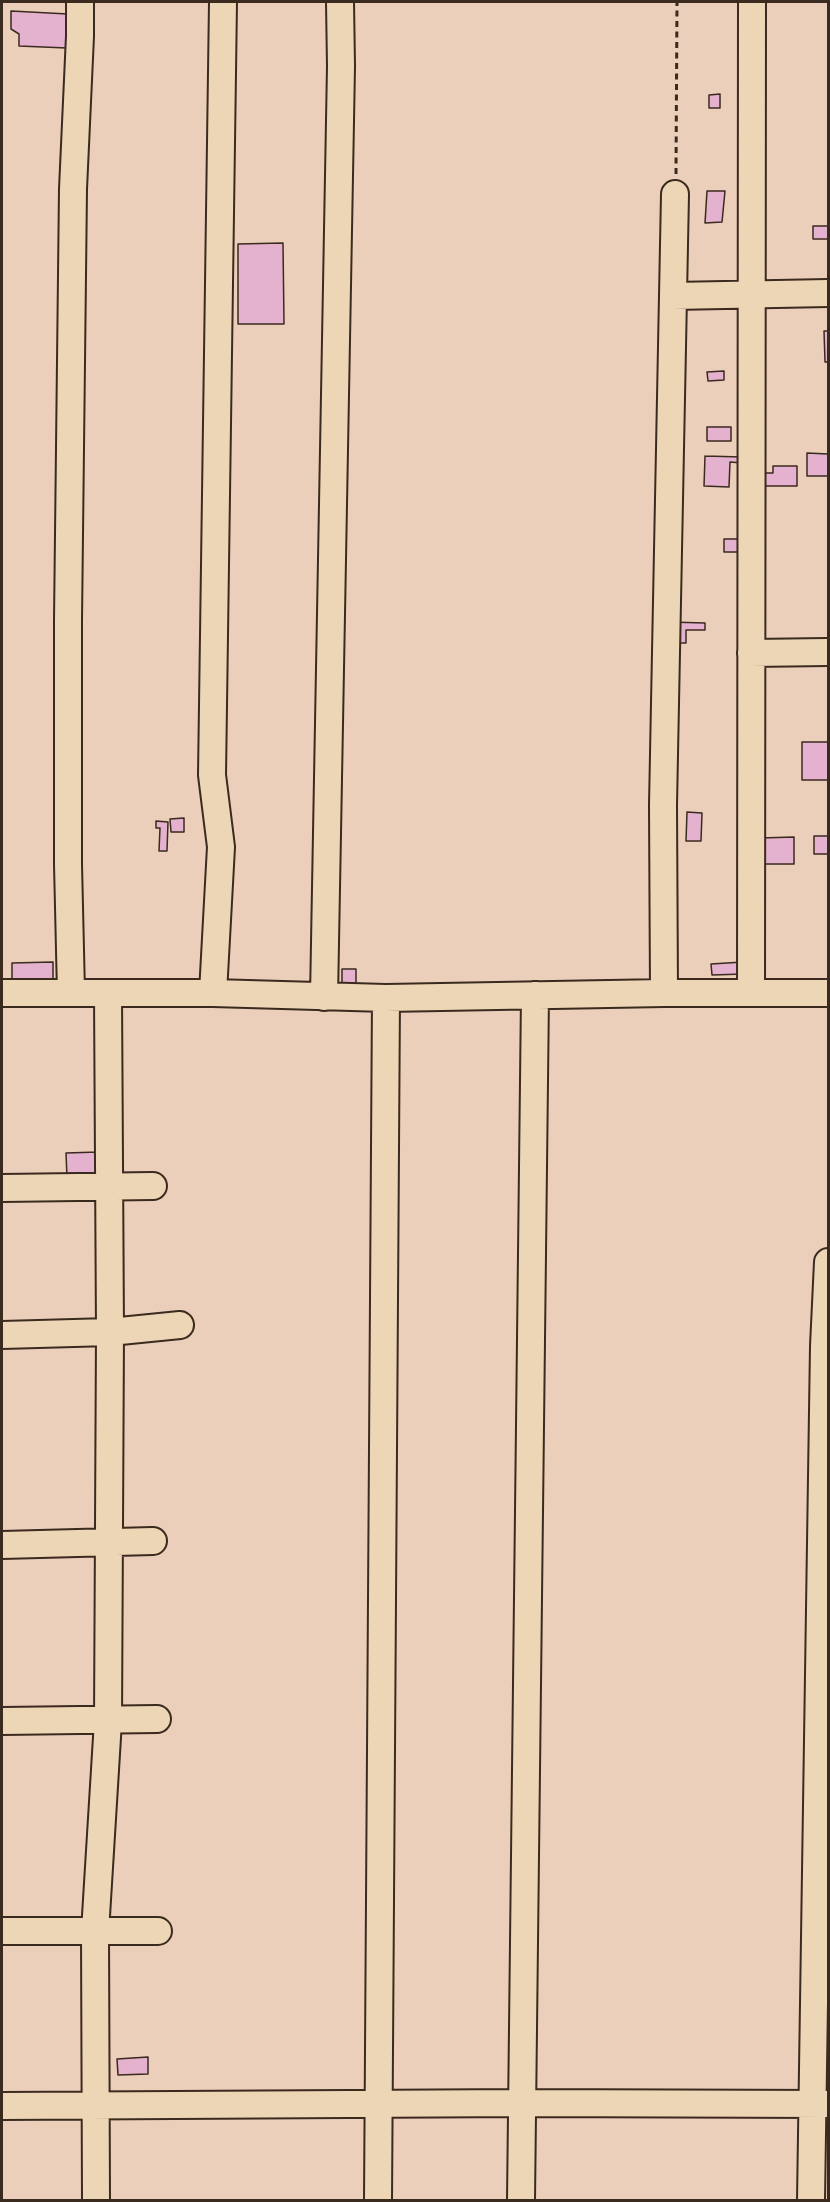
<!DOCTYPE html>
<style>
body{margin:0}
#map{position:relative;width:830px;height:2202px;overflow:hidden;background:#ebcfbb;font-family:"Balsamiq Sans",sans-serif}
canvas{display:block}
.frame{position:absolute;inset:0;border:3px solid #3b2a1e;pointer-events:none}
</style>
<div id="map">
<canvas width="830" height="2202"></canvas>
<div class="frame"></div>
</div>
<script>
const ctx = document.querySelector('canvas').getContext('2d');
ctx.lineJoin = 'round';
function paint(path, color) {
  ctx.fillStyle = color;
  ctx.fill(path, 'evenodd');
}
function shape(rows) {
  const path = new Path2D();
  for (const r of rows) {
    path.moveTo(r[0], r[1]);
    for (let i = 2; i < r.length; i += 2) path.lineTo(r[i], r[i + 1]);
  }
  return path;
}
function strokePath(path, color, width, dash) {
  ctx.strokeStyle = color;
  ctx.lineWidth = width;
  ctx.lineCap = dash ? 'butt' : 'round';
  ctx.setLineDash(dash || []);
  ctx.stroke(path);
}
const building = shape([
 [11,11,68,14,67,48,19,46,19,34,11,29,11,11],
 [720,94,720,108,709,108,709,95,720,94],
 [707,191,725,191,722,222,705,223,707,191],
 [813,226,828,226,828,239,813,239,813,226],
 [283,243,284,324,238,324,238,244,283,243],
 [824,331,828,331,828,362,825,362,824,331],
 [724,371,724,380,708,381,707,372,724,371],
 [707,427,731,427,731,441,707,441,707,427],
 [807,453,828,454,828,476,807,476,807,453],
 [705,456,742,457,742,463,730,462,729,487,704,486,705,456],
 [773,466,797,466,797,486,760,486,760,473,773,473,773,466],
 [724,539,740,539,740,552,724,552,724,539],
 [670,622,705,623,705,630,686,630,686,643,669,643,670,622],
 [802,742,828,742,828,780,802,780,802,742],
 [687,812,702,813,701,841,686,841,687,812],
 [184,818,184,832,171,832,170,819,184,818],
 [156,821,168,822,167,851,159,851,160,828,156,828,156,821],
 [814,836,828,836,828,854,814,854,814,836],
 [794,837,794,864,761,864,760,838,794,837],
 [53,962,53,979,12,979,12,963,53,962],
 [743,962,744,974,712,975,711,964,743,962],
 [342,969,356,969,356,986,342,986,342,969],
 [98,1152,99,1178,67,1178,66,1153,98,1152],
 [148,2057,148,2074,118,2075,117,2059,148,2057],
 [828,2064,828,2095,825,2095,828,2064]
]);
const path = shape([
 [676,174,677,2]
]);
const minor = shape([
 [673,296,828,293],
 [751,653,828,652],
 [2,993,213,993,386,998,664,993,828,993],
 [71,993,68,864,68,620,73,189,80,36,80,2],
 [213,993,221,847,212,775,223,2],
 [664,993,663,805,675,194],
 [751,993,752,2],
 [324,997,341,66,340,2],
 [2,1188,153,1186],
 [2,1335,110,1332,180,1325],
 [2,1545,153,1541],
 [2,1721,157,1719],
 [2,1931,158,1931],
 [2,2106,521,2103,828,2104],
 [96,2200,95,1932,108,1721,110,1332,108,993],
 [378,2200,386,998],
 [521,2200,535,995],
 [811,2200,824,1346,828,1262]
]);
paint(building, '#e4b1ce');
strokePath(building, '#3b2a1e', 1.5);
strokePath(minor, '#3b2a1e', 30);
strokePath(path, '#3b2a1e', 3, [6, 4.5]);
strokePath(minor, '#edd6b6', 26);
</script>
